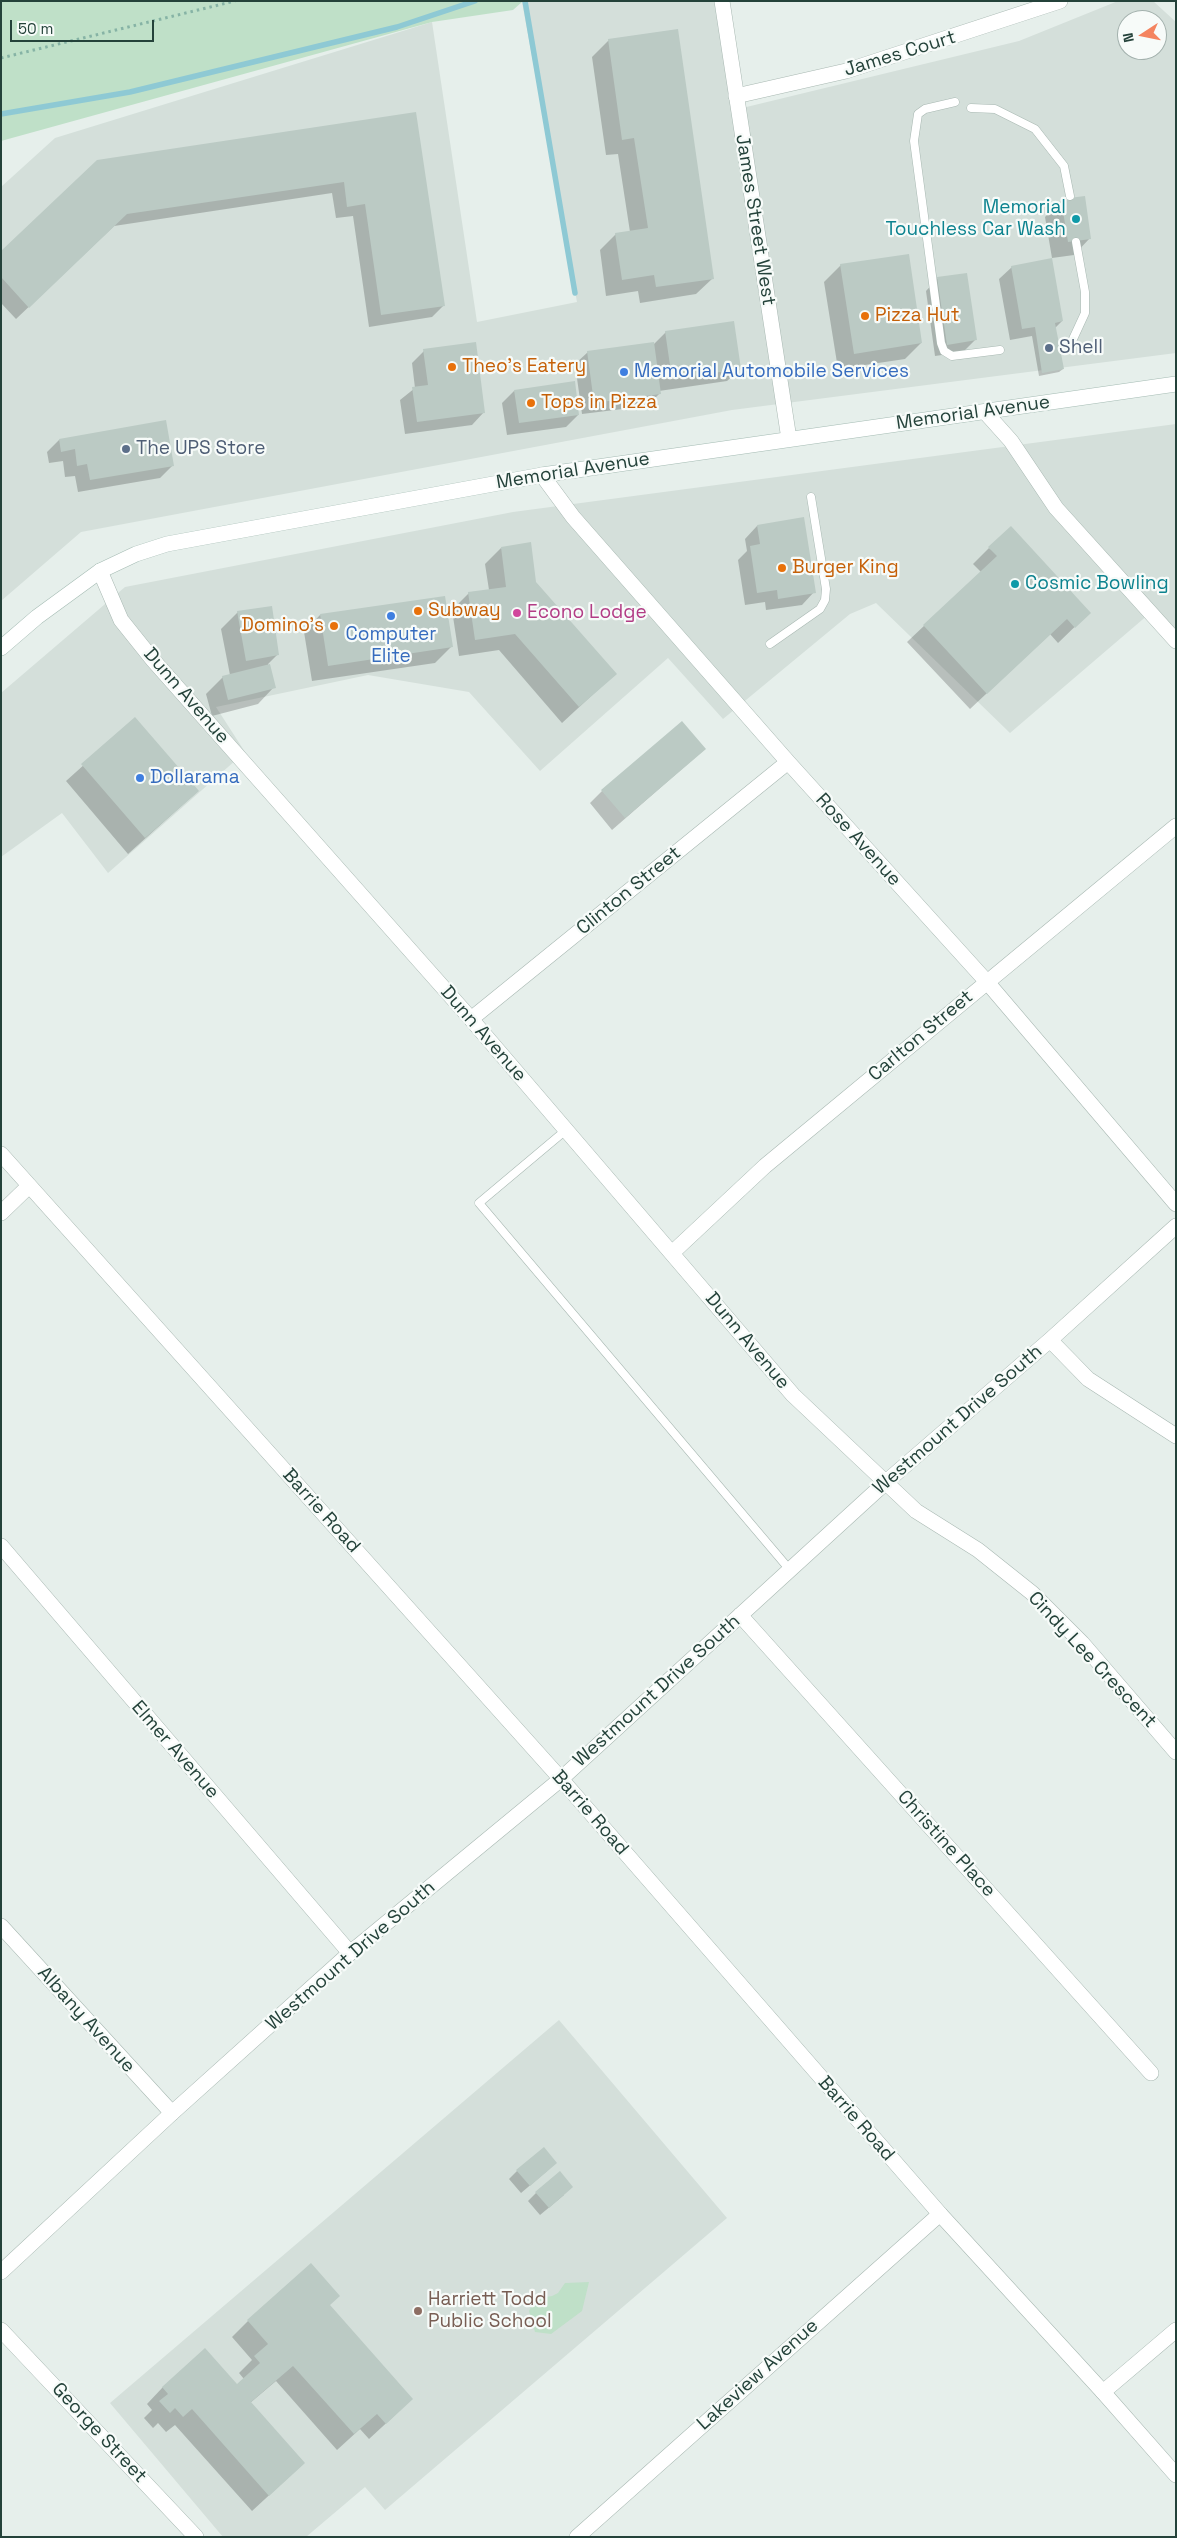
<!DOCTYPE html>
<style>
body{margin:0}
#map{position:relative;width:1177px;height:2538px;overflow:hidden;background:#e6efeb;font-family:"Space Grotesk",sans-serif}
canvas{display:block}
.frame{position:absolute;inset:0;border:2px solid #24423a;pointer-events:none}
.north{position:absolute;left:1117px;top:10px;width:50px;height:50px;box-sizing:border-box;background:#f7fbf9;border:1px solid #a3b1ad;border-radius:50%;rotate:259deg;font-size:14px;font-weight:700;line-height:20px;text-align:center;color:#24423a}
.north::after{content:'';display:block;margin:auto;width:18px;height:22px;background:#f4845f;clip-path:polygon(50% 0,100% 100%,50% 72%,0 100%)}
.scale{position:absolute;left:10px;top:20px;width:144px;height:22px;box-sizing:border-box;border:2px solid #24423a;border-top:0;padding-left:6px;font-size:15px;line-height:18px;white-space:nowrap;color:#24423a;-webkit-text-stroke:4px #f7fbf9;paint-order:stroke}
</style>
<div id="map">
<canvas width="1177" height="2538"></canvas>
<div class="frame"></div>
<div class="north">N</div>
<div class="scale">50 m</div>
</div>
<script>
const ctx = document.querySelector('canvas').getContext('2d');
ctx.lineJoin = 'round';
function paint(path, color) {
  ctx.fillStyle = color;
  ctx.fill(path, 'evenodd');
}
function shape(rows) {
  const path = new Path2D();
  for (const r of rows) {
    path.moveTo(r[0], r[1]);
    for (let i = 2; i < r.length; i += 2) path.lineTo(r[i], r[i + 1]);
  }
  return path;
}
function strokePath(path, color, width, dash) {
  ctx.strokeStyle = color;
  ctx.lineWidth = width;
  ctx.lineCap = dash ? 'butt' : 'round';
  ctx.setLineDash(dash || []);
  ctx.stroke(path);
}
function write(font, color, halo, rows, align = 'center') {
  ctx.font = font + ' "Space Grotesk",sans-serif';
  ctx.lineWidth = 4.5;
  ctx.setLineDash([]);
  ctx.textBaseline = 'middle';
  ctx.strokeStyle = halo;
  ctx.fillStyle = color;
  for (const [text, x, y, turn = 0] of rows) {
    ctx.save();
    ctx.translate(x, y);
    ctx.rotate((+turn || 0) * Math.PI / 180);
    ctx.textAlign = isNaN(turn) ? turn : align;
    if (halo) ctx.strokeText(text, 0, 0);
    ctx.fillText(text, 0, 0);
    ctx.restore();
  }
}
const built = shape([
 [715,1,734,110,1019,41,1118,1,1153,1,1176,22,1176,353,732,410,81,532,1,601,1,187,55,138,432,22,477,322,577,302,522,2],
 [1127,20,1157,20,1157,50,1127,50],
 [1176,424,1176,641,1149,614,1010,733,876,603,850,614,723,719,668,658,540,771,469,692,368,675,216,707,245,752,108,873,62,813,1,857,1,693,125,587,513,512],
 [559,2020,727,2218,385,2510,365,2487,306,2537,223,2537,110,2403]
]);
const green = shape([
 [1,1,533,1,522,2,513,10,432,22,1,141],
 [589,2282,582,2311,551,2334,535,2332,529,2311,535,2299,552,2296,558,2293,565,2283]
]);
const shadow = shape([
 [609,40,713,278,696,294,640,303,638,291,606,296,600,250,616,234,630,232,618,154,606,155,592,57],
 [415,114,444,305,432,317,369,327,353,216,336,218,332,193,114,226,16,319,1,303,1,252],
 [1062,200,1090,238,1074,255,1052,258,1045,217],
 [841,265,921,343,905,359,838,369,824,282],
 [1012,267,1062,321,1055,328,1063,369,1059,372,1039,376,1032,336,1010,340,999,279],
 [938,278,975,340,963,352,935,356,926,291],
 [666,332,740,369,727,381,659,391,660,393,647,406,582,414,575,364,588,352,653,345],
 [424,351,484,412,472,425,405,434,400,400,415,388,412,363],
 [514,391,578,415,566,427,507,435,502,403],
 [59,440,173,465,160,478,78,492,75,476,65,477,63,461,49,463,47,452],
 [803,519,814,592,802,605,766,610,765,602,745,605,738,560,747,551,745,539,757,526],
 [501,548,535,582,615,674,562,723,499,650,459,656,452,610,469,593,489,590,485,564],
 [989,548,1089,613,1058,643,1050,634,970,709,907,642,981,572,973,564],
 [238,612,278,654,268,664,274,687,258,704,212,716,206,694,223,677,230,675,221,629],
 [320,615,451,647,435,663,312,681,304,632],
 [135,719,198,791,128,854,66,781],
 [705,749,612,830,590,803,602,791],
 [517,2171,547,2171,521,2193,509,2179],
 [536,2193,564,2195,540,2215,528,2201],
 [329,2306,395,2415,369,2439,360,2429,337,2450,276,2381,250,2403,304,2463,252,2511,175,2425,166,2432,158,2423,153,2428,144,2418,152,2410,147,2404,163,2387,237,2385,244,2379,239,2373,252,2360,232,2337,248,2321]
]);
const stream = shape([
 [525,1,575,293],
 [1,114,130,92,397,27,475,1]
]);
const building = shape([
 [678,29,714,279,656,287,654,275,622,280,615,233,648,228,634,138,622,140,608,39],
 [416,112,445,306,381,315,365,204,347,207,344,182,127,214,29,308,1,277,1,251,97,160],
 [1085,196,1091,239,1068,242,1061,199],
 [909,254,922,343,854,354,840,264],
 [1052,258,1063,321,1055,323,1064,369,1042,373,1035,327,1022,329,1011,266],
 [967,273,977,340,947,345,937,277],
 [734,321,741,369,672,379,665,331],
 [476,342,485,413,417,422,412,387,428,385,423,349],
 [654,342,661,394,594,403,587,351],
 [575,381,579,415,519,423,514,390],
 [166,420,174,466,90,480,87,464,77,466,75,449,61,452,59,439],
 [804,517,816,593,778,599,777,590,757,593,750,546,760,544,757,525],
 [1011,526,1091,613,1075,628,1067,619,987,694,923,625,997,556,988,547],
 [531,542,536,582,617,674,579,707,515,634,475,640,468,592,506,587,501,547],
 [445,596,453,647,328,666,320,614],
 [272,606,279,655,246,661,237,611],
 [270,664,276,688,228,700,222,676],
 [135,717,199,791,145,838,81,764],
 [682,721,706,749,625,818,601,790],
 [544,2147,557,2163,530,2186,516,2170],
 [560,2171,573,2187,549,2208,535,2192],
 [311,2263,340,2296,330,2305,413,2399,386,2424,377,2414,354,2434,293,2366,251,2402,305,2463,269,2496,192,2409,183,2417,175,2408,170,2413,159,2401,168,2394,162,2387,205,2348,237,2384,260,2363,254,2356,268,2344,247,2320]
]);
const path = shape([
 [1,58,235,1]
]);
const service = shape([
 [955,102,925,109,918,114,914,141,941,343,944,351,952,356,1000,350],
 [971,108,995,109,1035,129,1064,166,1070,196],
 [1073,339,1085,313,1085,292,1076,242],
 [770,644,820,609,825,600,826,589,811,497],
 [566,1130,479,1203,790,1570]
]);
const minor = shape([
 [736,96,846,71,1060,1],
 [985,412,1011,441,1056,508,1176,641],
 [542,475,573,517,788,762,987,982,1176,1204],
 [100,571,121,620,153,660,471,1019,793,1395,916,1511,978,1550,1032,1593,1082,1643,1176,1752],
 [471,1019,788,762],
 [1,1213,29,1186],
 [672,1253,765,1166,1176,826],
 [1050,1340,1088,1379,1176,1436],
 [1,1546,350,1953],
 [740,1615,1151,2073],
 [561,1779,886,1482,1050,1340,1176,1226],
 [1,1926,172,2113],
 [1,2330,196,2537],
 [1103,2392,1176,2330],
 [577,2537,940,2214]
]);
const tertiary = shape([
 [722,1,789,439],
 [1,1154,561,1779,940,2214,1103,2392,1176,2475],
 [1,2272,172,2113,350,1953,561,1779]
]);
const secondary = shape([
 [1,648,37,617,100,571,136,554,167,544,542,475,1176,384]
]);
const markers = [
 [1076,219,5,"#0f9aa8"],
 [865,316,5,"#e8710a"],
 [1049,348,5,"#5c6f8a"],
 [452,367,5,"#e8710a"],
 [624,372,5,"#3f7fe0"],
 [531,403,5,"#e8710a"],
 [126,449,5,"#5c6f8a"],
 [782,568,5,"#e8710a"],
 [1015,584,5,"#0f9aa8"],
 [418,611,5,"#e8710a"],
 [517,613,5,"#d1479c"],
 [391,616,5,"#3f7fe0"],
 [334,626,5,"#e8710a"],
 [140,778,5,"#3f7fe0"],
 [418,2311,5,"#8d6e63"]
];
const streetNames = [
 ["James Court",900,54,-17],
 ["James Street West",755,220,81],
 ["Memorial Avenue",973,413,-8],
 ["Memorial Avenue",573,471,-9],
 ["Dunn Avenue",186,696,49],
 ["Rose Avenue",858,840,48],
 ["Clinton Street",629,891,-39],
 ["Dunn Avenue",483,1034,49],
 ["Carlton Street",921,1036,-40],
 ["Dunn Avenue",747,1341,50],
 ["Westmount Drive South",958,1420,-41],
 ["Barrie Road",321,1511,48],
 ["Cindy Lee Crescent",1092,1660,47],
 ["Westmount Drive South",657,1691,-42],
 ["Elmer Avenue",175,1750,49],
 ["Barrie Road",590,1813,49],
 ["Christine Place",946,1844,48],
 ["Westmount Drive South",351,1956,-41],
 ["Albany Avenue",86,2020,48],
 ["Barrie Road",856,2119,49],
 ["Lakeview Avenue",758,2375,-42],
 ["George Street",99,2433,47]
];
const cultureNames = [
 ["Memorial",1066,208],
 ["Touchless Car Wash",1066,230],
 ["Cosmic Bowling",1025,584,"left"]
];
const foodNames = [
 ["Pizza Hut",875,316],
 ["Theo's Eatery",462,367],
 ["Tops in Pizza",541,403],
 ["Burger King",792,568],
 ["Subway",428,611],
 ["Domino's",324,626,"right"]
];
const serviceNames = [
 ["Shell",1059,348],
 ["The UPS Store",136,449]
];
const shopNames = [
 ["Memorial Automobile Services",634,372],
 ["Computer",391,635,"center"],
 ["Elite",391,657,"center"],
 ["Dollarama",150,778]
];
const hotelNames = [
 ["Econo Lodge",527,613]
];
const educationNames = [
 ["Harriett Todd",428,2300],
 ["Public School",428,2322]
];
paint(built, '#d4dfda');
paint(green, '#bfe0c8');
paint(shadow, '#0003');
strokePath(stream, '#8ec9d4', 5.5);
paint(building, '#bbcac4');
strokePath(service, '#a8b8b2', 9);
strokePath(minor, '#a8b8b2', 16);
strokePath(tertiary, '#a8b8b2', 16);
strokePath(secondary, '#a4bbb3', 16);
strokePath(path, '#86b3a5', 3, [2.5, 4]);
strokePath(service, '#fff', 8);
strokePath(minor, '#fff', 15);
strokePath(tertiary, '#fff', 15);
strokePath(secondary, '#fff', 15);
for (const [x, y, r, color] of markers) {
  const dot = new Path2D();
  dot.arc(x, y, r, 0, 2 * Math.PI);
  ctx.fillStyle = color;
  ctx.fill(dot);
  strokePath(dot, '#f7fbf9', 2);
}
write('19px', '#24423a', '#f7fbf9', streetNames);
write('19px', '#0d838f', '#f7fbf9', cultureNames, 'right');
write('19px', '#c56008', '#f7fbf9', foodNames, 'left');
write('19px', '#4e5e75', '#f7fbf9', serviceNames, 'left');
write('19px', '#366cbe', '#f7fbf9', shopNames, 'left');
write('19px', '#b23c85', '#f7fbf9', hotelNames, 'left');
write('19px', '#785e54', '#f7fbf9', educationNames, 'left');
</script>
